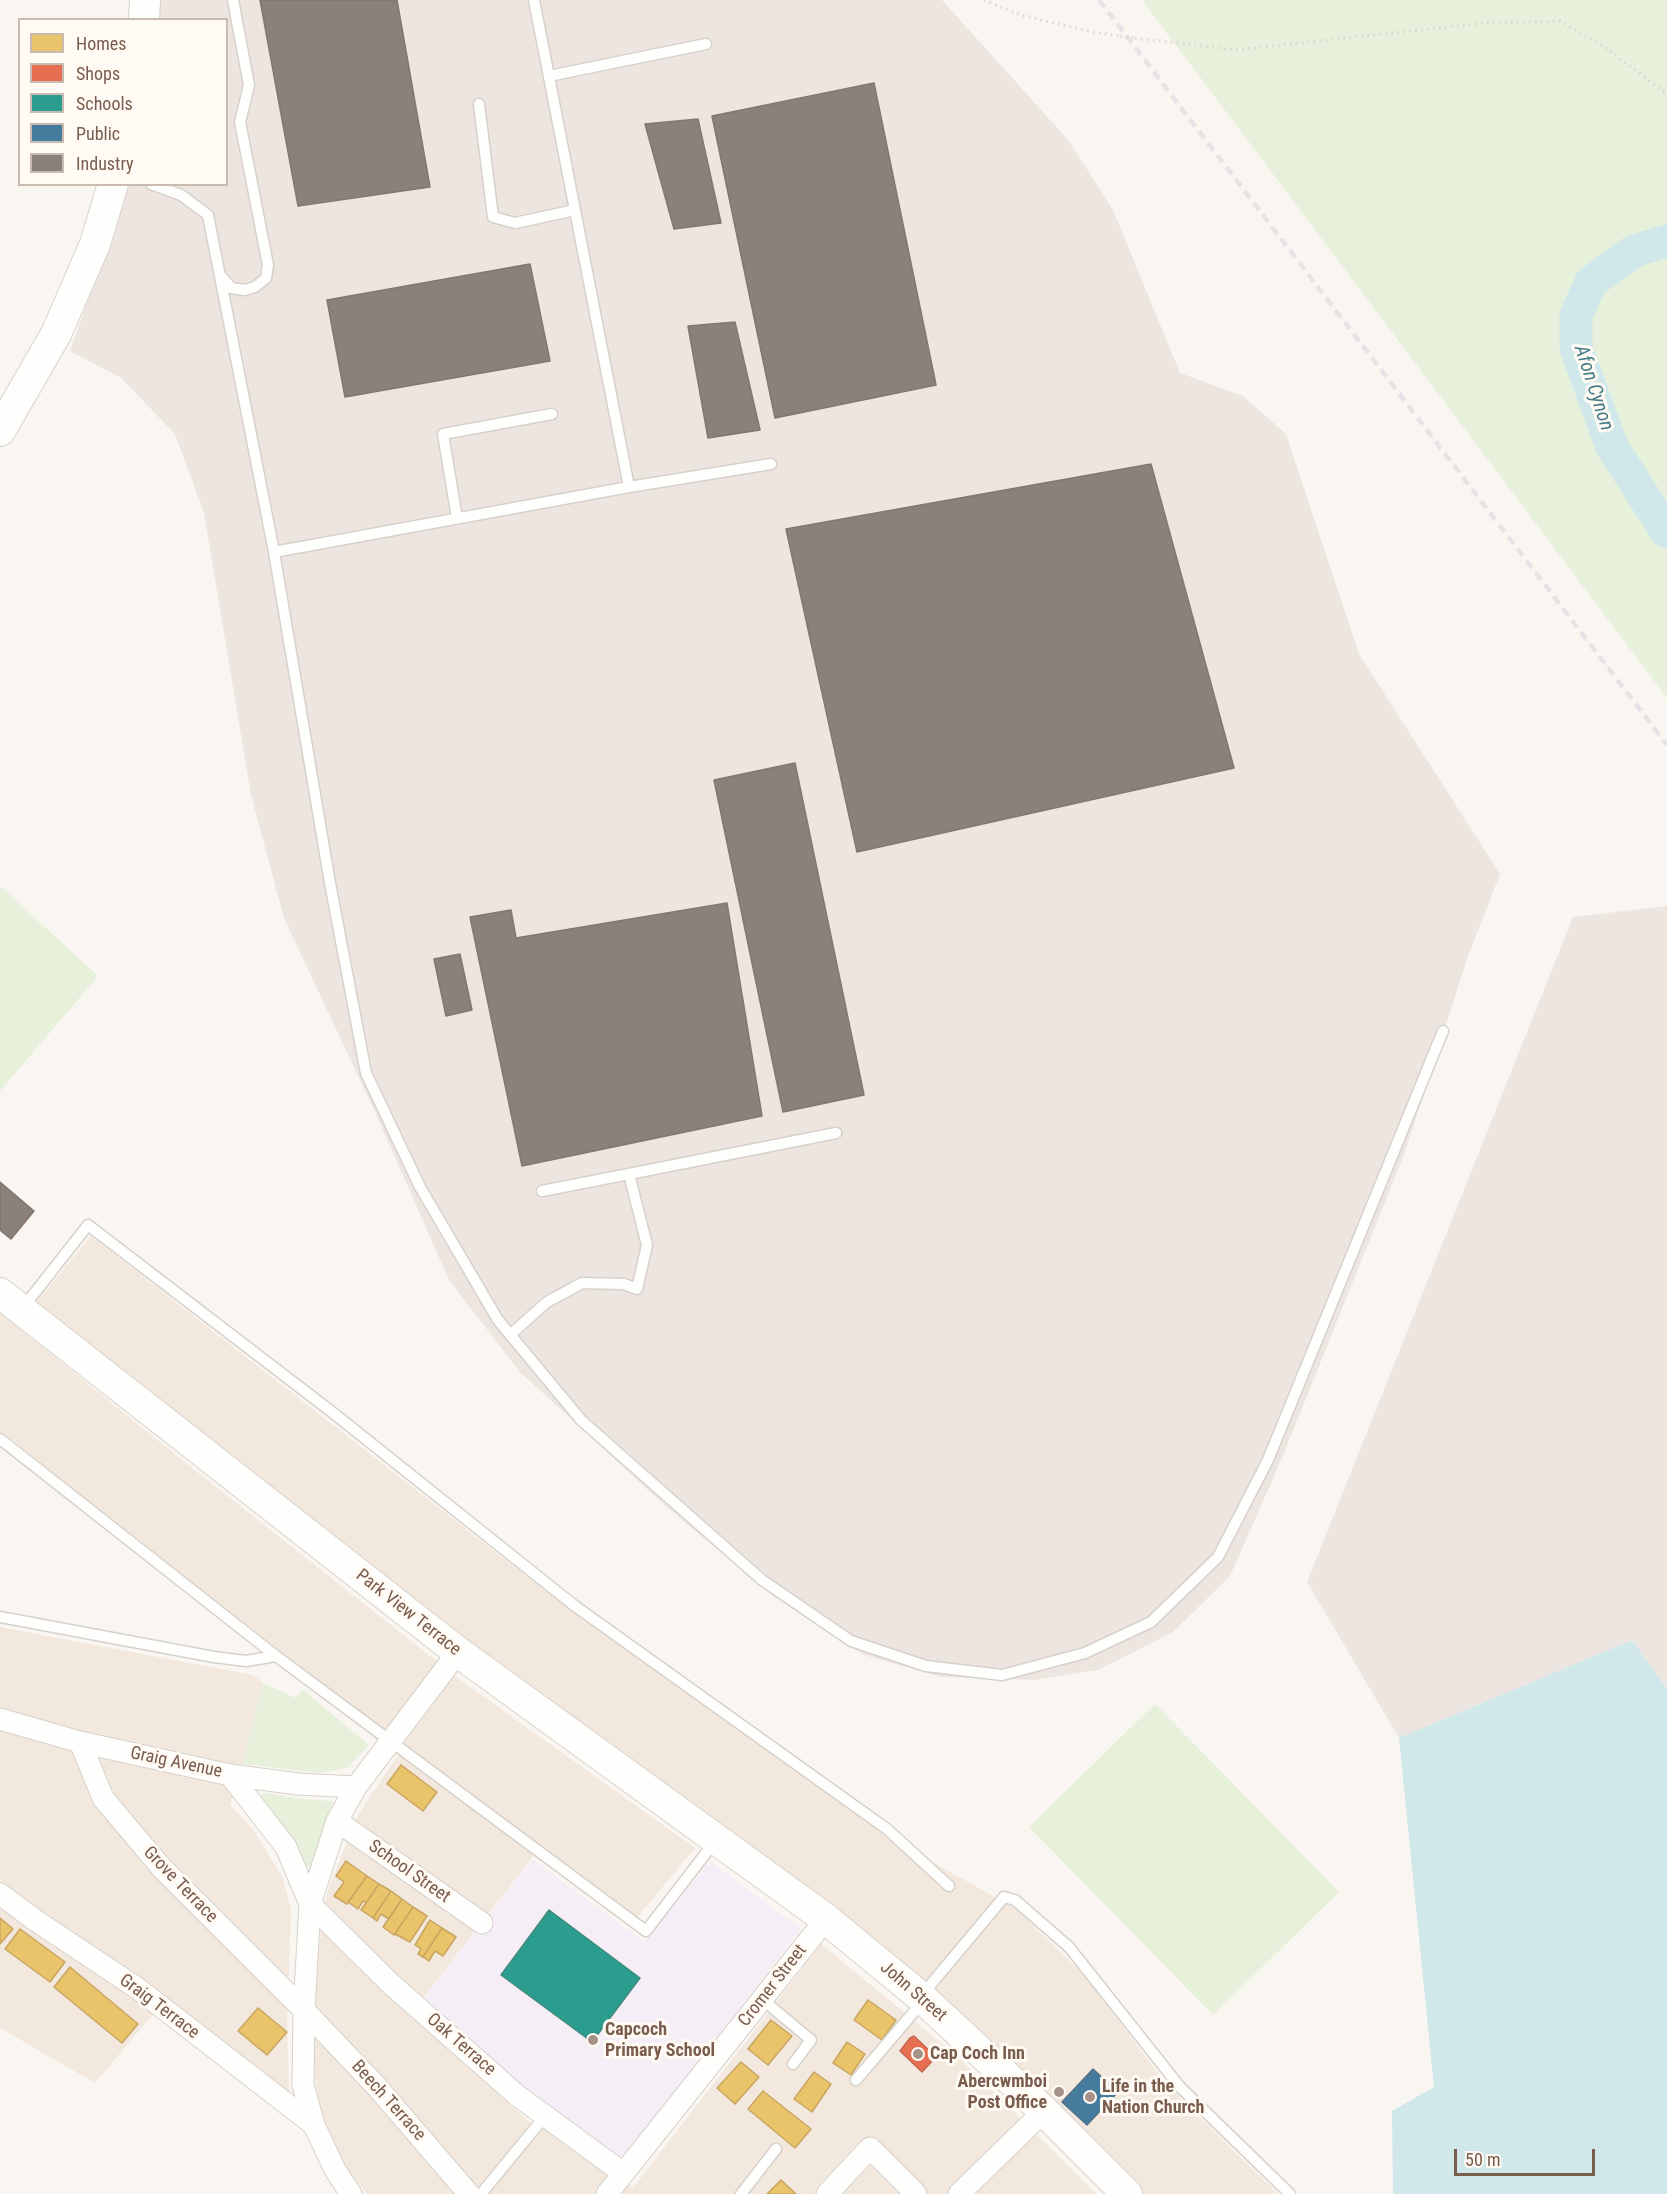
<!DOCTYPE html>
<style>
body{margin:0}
#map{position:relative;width:1667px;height:2194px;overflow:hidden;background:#f9f5f0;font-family:"Roboto Condensed",sans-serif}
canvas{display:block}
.legend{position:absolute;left:18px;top:18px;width:210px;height:168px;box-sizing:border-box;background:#fffaf3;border:2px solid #cabbb1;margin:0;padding:8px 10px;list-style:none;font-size:18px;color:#7a5c4d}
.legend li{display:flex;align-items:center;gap:12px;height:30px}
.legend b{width:30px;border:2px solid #cabbb1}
.scale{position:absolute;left:1454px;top:2149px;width:141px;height:27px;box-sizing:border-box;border:3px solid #7a5c4d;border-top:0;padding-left:8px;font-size:18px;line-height:21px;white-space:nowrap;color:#7a5c4d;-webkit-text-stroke:4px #fffaf3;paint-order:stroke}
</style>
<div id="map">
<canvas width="1667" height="2194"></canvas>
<ul class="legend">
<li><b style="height:16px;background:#e9c46a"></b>Homes</li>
<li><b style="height:16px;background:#e76f51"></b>Shops</li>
<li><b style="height:16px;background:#2a9d8f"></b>Schools</li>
<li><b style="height:16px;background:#457b9d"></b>Public</li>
<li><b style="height:16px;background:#8a817c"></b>Industry</li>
</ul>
<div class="scale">50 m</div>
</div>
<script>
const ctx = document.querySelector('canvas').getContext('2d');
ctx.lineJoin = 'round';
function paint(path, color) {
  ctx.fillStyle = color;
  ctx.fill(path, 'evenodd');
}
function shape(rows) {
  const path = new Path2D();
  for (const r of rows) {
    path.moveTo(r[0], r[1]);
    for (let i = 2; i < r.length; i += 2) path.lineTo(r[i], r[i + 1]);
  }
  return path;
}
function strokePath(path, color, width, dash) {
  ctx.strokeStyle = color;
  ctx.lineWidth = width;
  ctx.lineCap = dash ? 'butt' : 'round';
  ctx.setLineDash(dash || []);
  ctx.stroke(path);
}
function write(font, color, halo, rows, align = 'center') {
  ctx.font = font + ' "Roboto Condensed",sans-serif';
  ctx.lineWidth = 6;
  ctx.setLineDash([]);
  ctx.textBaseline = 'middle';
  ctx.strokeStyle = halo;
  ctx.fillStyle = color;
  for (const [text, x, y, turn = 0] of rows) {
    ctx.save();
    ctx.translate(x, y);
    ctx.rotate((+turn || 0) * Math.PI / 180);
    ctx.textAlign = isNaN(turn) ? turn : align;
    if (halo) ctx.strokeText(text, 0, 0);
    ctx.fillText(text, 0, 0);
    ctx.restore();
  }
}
const residential = shape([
 [91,1236,548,1593,895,1841,1016,1909,1085,1976,1165,2083,1278,2194,1143,2194,1079,2132,468,1646,34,1305],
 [0,1313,192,1468,459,1679,695,1848,635,1920,540,1847,411,2014,540,2132,548,2122,633,2188,821,1944,958,2057,1097,2194,367,2194,346,2166,320,2115,313,2059,314,2002,323,1908,329,1887,358,1815,402,1749,115,1523,0,1430],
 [0,1627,253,1675,263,1683,243,1764,230,1805,252,1828,283,1878,291,1909,287,2022,289,2092,286,2096,166,1999,95,2083,0,2028]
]);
const industrial = shape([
 [158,0,942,0,1069,141,1113,210,1180,373,1243,396,1286,434,1359,654,1500,874,1468,956,1405,1152,1282,1458,1230,1576,1173,1632,1098,1670,1033,1680,941,1677,864,1655,773,1596,662,1503,519,1371,449,1280,375,1112,284,918,251,795,204,513,175,434,121,378,70,351,108,242,126,185,226,184,226,20,157,19],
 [1667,906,1667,1689,1632,1640,1399,1738,1307,1582,1573,917]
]);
const education = shape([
 [532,1859,644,1942,710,1861,801,1929,619,2164,518,2083,424,1998]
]);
const green = shape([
 [1142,0,1667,0,1667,698,1282,186],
 [0,886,98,976,0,1091],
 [263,1683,296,1698,303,1690,369,1745,347,1768,320,1773,243,1764],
 [1155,1704,1339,1892,1213,2015,1029,1827],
 [266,1793,301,1799,332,1801,335,1805,312,1867,304,1866,263,1801,261,1796]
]);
const water = shape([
 [1632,1640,1667,1689,1667,2194,1393,2194,1392,2111,1434,2087,1399,1738]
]);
const homes = shape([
 [401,1765,437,1792,423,1811,387,1784,401,1765],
 [346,1861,367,1876,347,1904,334,1896,344,1882,336,1876,346,1861],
 [367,1876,379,1884,366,1903,363,1901,358,1909,348,1902,367,1876],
 [379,1884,391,1891,373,1918,361,1910,379,1884],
 [391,1891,402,1899,389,1919,381,1914,377,1921,373,1918,391,1891],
 [402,1899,413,1907,394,1935,383,1927,402,1899],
 [413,1907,427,1916,410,1942,395,1934,413,1907],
 [0,1918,13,1929,0,1944,0,1918],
 [430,1920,442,1928,423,1957,418,1954,421,1949,415,1945,430,1920],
 [442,1928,456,1937,443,1956,435,1951,429,1961,423,1957,442,1928],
 [20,1929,65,1962,50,1982,5,1949,20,1929],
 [70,1967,138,2024,122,2043,54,1987,70,1967],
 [868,2000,896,2020,882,2040,854,2020,868,2000],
 [258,2008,287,2032,267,2055,238,2031,258,2008],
 [771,2020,792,2036,768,2065,748,2049,771,2020],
 [847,2042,865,2054,851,2075,833,2063,847,2042],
 [741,2062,759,2077,735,2104,717,2088,741,2062],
 [814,2072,831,2084,812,2112,794,2099,814,2072],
 [763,2091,811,2129,795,2148,748,2109,763,2091],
 [781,2180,796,2194,767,2194,781,2180]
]);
const shops = shape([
 [914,2036,936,2057,922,2072,900,2051,910,2038,914,2036]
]);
const schools = shape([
 [549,1910,640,1978,592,2042,501,1975,549,1910]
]);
const public = shape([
 [1093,2069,1118,2092,1087,2125,1062,2102,1093,2069]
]);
const industry = shape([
 [260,0,397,0,430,187,298,206,260,0],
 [874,83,936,385,775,418,712,116,874,83],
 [698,119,721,223,674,229,645,124,698,119],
 [530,264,550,361,345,397,327,300,530,264],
 [735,322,760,430,708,438,688,326,735,322],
 [1151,464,1234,768,857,852,786,529,1151,464],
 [795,763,864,1095,783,1112,714,780,795,763],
 [727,903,762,1116,522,1166,470,917,511,910,516,938,727,903],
 [460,954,472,1010,446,1016,434,959,460,954],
 [0,1182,34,1211,11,1239,0,1230,0,1182]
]);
const river = shape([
 [1667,241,1634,251,1591,282,1576,315,1576,348,1612,447,1667,532]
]);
const path = shape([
 [984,0,1021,15,1087,31,1120,36],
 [1135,38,1236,50,1485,23,1560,21,1603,46,1667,94]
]);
const service = shape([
 [534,0,629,487],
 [549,76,706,44],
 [479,104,493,217,515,223,575,210],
 [151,184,181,195,208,215,274,552,330,883,366,1073,420,1187,498,1320,581,1420,762,1580,851,1641,926,1666,1002,1675,1085,1653,1151,1622,1218,1557,1268,1460,1443,1031],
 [222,277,231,288,245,290,255,287,266,278,268,265,240,122,249,85,233,0],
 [457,518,443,434,552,414],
 [274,552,629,487,771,464],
 [542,1191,629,1174],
 [22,1309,88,1225,332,1412,575,1606,887,1829,949,1886],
 [510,1335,547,1302,582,1283,624,1284,637,1289,647,1245,629,1174,836,1133],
 [0,1439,276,1656,646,1931,716,1840],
 [0,1617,214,1657,246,1661,276,1656],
 [922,1995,1004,1897,1015,1900,1069,1947,1180,2087,1290,2194],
 [763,2000,811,2040,793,2064],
 [856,2080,924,2000],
 [481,2194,545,2116],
 [741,2194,776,2149]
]);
const minor = shape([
 [0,1719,80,1742,230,1775,298,1784,356,1787],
 [80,1742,103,1798,161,1867,304,2010,377,2087,469,2194],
 [230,1775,286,1847,310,1904,391,1984,518,2096,623,2173],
 [337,1821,482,1923],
 [0,1894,35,1920,137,1988,314,2125],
 [351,2194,335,2170,314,2125,303,2085,304,2010,310,1904,337,1821,356,1787,458,1652],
 [607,2194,826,1919],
 [827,2194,870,2148,916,2194],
 [959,2194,1044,2111]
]);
const secondary = shape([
 [144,20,145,0],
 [0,431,56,334,95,244,113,184],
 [0,1293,458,1652,826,1919,921,1997,1044,2111,1127,2194]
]);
const rail = shape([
 [1099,0,1667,745]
]);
const pathBridge = shape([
 [1120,36,1135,38]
]);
const markers = [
 [593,2040,6,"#a69286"],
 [918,2054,6,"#a69286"],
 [1059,2092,6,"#a69286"],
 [1090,2097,6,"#a69286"]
];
const streetNames = [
 ["Park View Terrace",408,1613,38],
 ["Graig Avenue",176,1763,12],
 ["School Street",409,1872,35],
 ["Grove Terrace",180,1885,46],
 ["Cromer Street",773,1986,-52],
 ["John Street",913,1992,41],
 ["Graig Terrace",159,2007,37],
 ["Oak Terrace",461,2045,41],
 ["Beech Terrace",388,2101,48]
];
const poiNames = [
 ["Capcoch",605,2030],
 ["Primary School",605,2051],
 ["Cap Coch Inn",930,2054],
 ["Abercwmboi",1047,2082,"right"],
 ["Post Office",1047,2103,"right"],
 ["Life in the",1102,2087],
 ["Nation Church",1102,2108]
];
const waterNames = [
 ["Afon Cynon",1593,388,72]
];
paint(residential, '#f2e8de');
paint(industrial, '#ede5e0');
paint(education, '#f6eef6');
paint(green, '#e7f0db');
paint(water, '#d0e8ea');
paint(homes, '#e9c46a');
strokePath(homes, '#c8a561', 1.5);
paint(shops, '#e76f51');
strokePath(shops, '#c66950', 1.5);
paint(schools, '#2a9d8f');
strokePath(schools, '#428a7b', 1.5);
paint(public, '#457b9d');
strokePath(public, '#557285', 1.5);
paint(industry, '#8a817c');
strokePath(industry, '#85766e', 1.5);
strokePath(river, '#d0e8ea', 33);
strokePath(service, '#d7d1cb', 13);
strokePath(minor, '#d7d1cb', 23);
strokePath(secondary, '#d9d2cb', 32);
strokePath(path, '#dcd5d0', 3, [1.5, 4.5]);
strokePath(service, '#fefefd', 10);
strokePath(minor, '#fefefd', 21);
strokePath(secondary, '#fefefd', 30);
strokePath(rail, '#e6e3e7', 4.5, [9, 6]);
strokePath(pathBridge, '#dcd5d0', 3, [1.5, 4.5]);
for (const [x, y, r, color] of markers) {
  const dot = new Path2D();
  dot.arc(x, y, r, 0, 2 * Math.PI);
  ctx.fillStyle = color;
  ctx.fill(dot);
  strokePath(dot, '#fffaf3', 2);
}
write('18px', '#7a5c4d', '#fffaf3', streetNames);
write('bold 18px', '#7a5c4d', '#fffaf3', poiNames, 'left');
write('italic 20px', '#437c86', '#fffaf3', waterNames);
</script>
